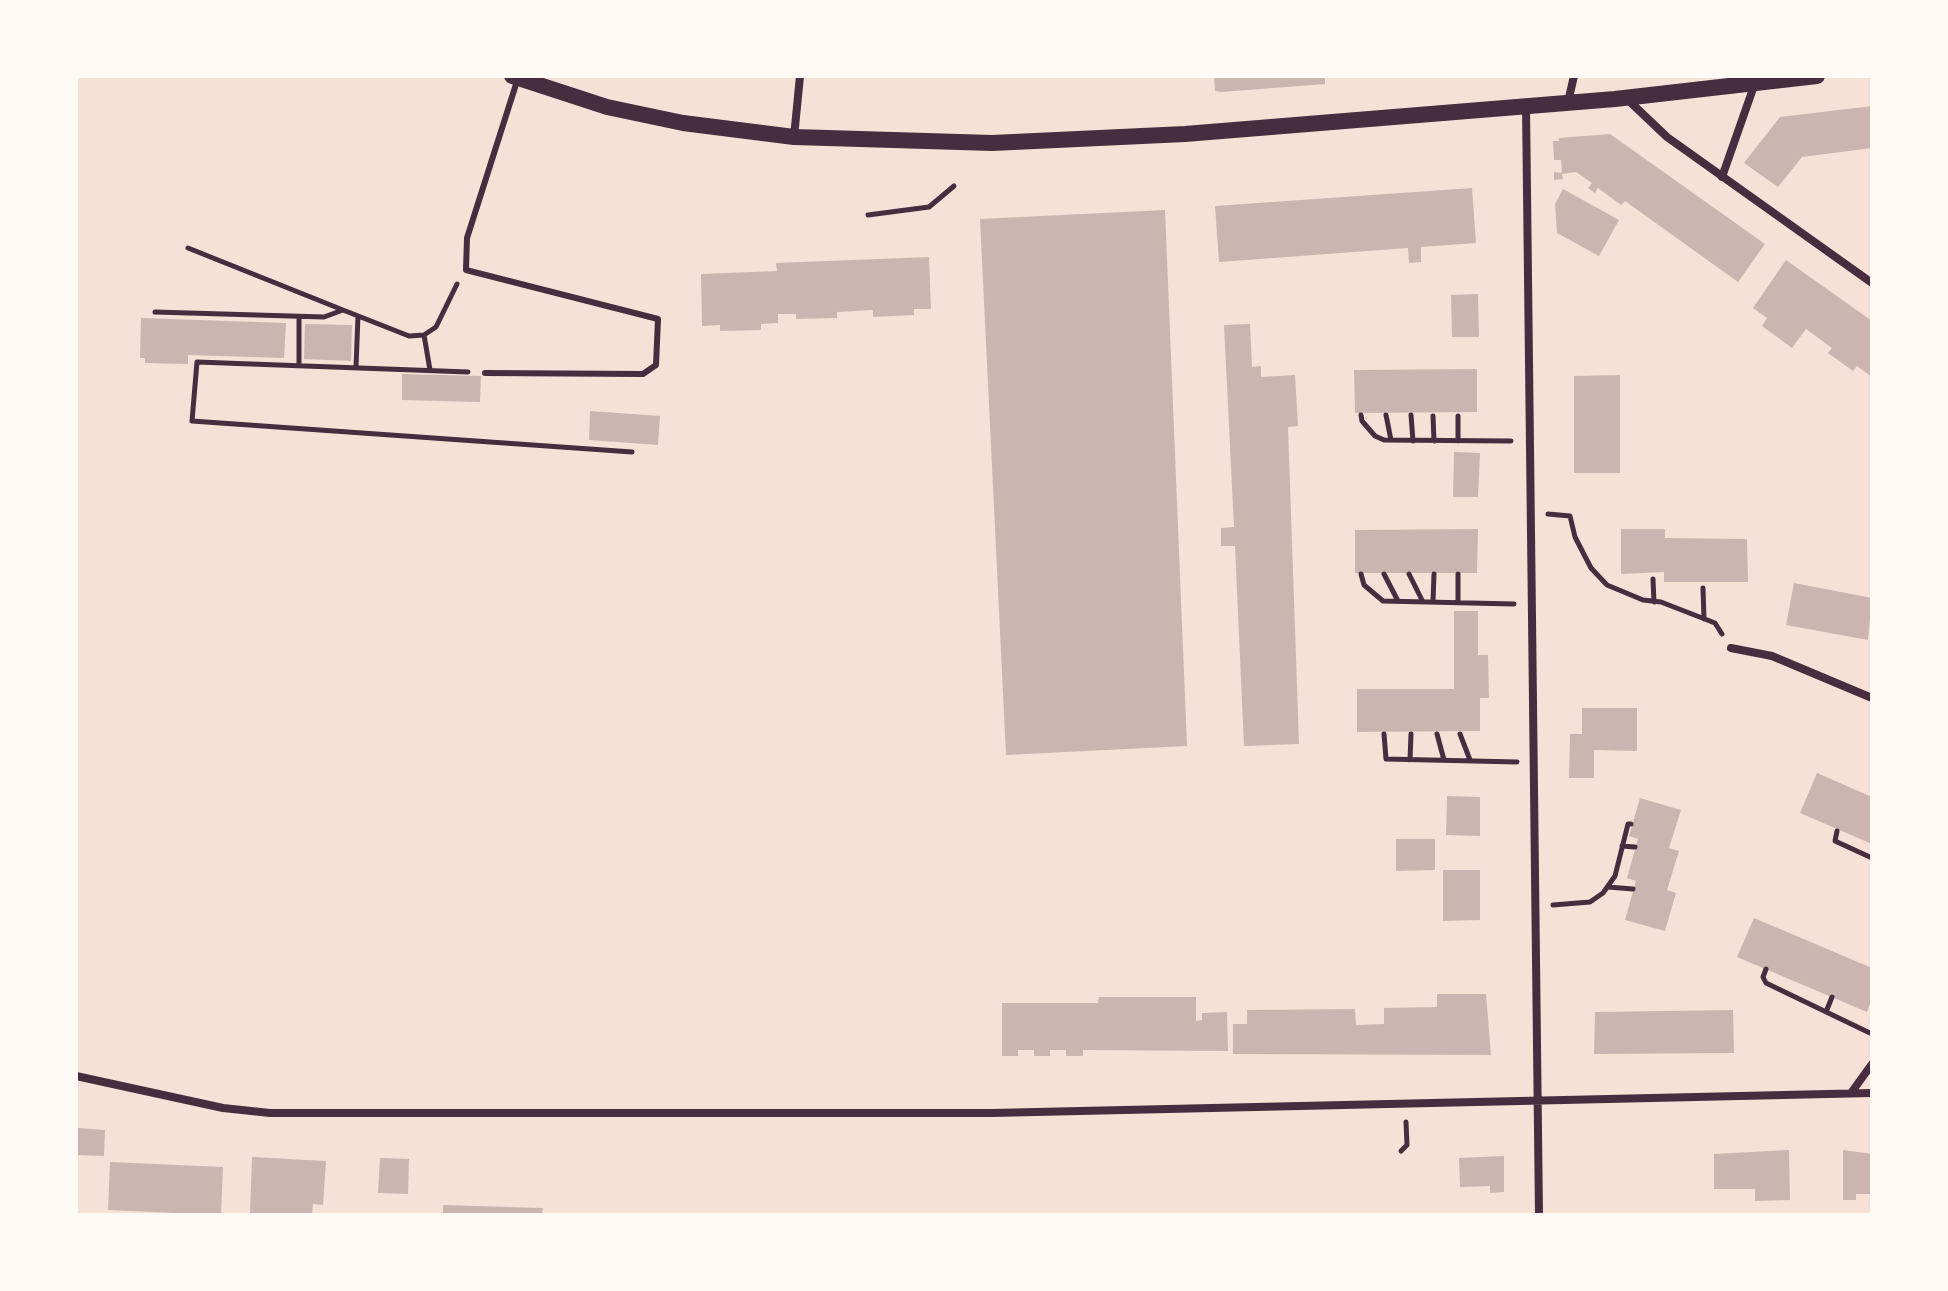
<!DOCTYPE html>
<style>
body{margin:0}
#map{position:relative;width:1948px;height:1291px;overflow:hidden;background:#f7e1d7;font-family:"Noto Serif",serif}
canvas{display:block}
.frame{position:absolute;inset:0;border:78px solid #fffaf5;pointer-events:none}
</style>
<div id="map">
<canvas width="1948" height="1291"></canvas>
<div class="frame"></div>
</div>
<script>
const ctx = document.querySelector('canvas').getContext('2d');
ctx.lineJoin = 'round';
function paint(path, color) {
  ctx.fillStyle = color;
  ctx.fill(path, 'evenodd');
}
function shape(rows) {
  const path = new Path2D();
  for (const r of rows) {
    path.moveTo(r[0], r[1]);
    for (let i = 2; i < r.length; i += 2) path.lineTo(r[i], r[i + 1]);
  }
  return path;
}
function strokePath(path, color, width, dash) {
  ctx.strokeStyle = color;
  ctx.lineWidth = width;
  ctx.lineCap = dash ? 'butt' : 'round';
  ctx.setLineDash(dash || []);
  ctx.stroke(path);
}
const building = shape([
 [1214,76,1325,76,1325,84,1221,92,1215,91],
 [1872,106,1872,148,1802,157,1778,187,1744,163,1780,117],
 [1610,134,1765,244,1738,282,1625,201,1621,205,1598,188,1595,193,1588,188,1592,183,1576,172,1562,174,1563,179,1554,180,1554,172,1562,173,1561,160,1554,160,1553,141,1559,141,1559,138],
 [1472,188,1476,243,1421,247,1421,262,1409,263,1408,248,1219,262,1215,206],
 [1563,189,1619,220,1599,256,1557,233,1555,204],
 [1165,210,1187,746,1006,755,980,219],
 [929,257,931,309,914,309,914,315,873,317,873,310,837,312,837,318,796,319,796,314,778,314,778,323,761,324,761,330,720,331,720,325,702,326,701,274,777,271,776,263],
 [1786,260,1872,321,1872,377,1857,366,1853,371,1828,353,1832,348,1806,329,1792,348,1762,326,1767,318,1753,308],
 [1478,294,1479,337,1452,337,1451,295],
 [141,318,286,323,284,358,188,355,188,364,145,363,145,358,140,358],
 [305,324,352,325,351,361,304,359],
 [1250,324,1252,367,1261,366,1261,377,1295,375,1298,426,1288,427,1299,744,1244,746,1235,546,1221,546,1221,528,1234,527,1224,325],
 [1477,369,1477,412,1355,413,1354,370],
 [402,374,481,376,480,402,402,400],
 [1620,375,1620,473,1574,473,1574,376],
 [590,411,660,416,658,445,589,440],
 [1454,452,1480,453,1478,497,1453,497],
 [1478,529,1477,573,1355,573,1355,530],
 [1621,529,1665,529,1665,538,1747,539,1748,582,1664,582,1664,572,1621,574],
 [1794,583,1872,598,1868,640,1786,625],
 [1454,611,1478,611,1478,655,1488,655,1489,698,1480,698,1480,731,1357,732,1357,689,1454,689],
 [1582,708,1637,708,1637,751,1594,750,1594,778,1569,778,1570,734,1582,734],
 [1817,773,1872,797,1872,844,1800,813],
 [1447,796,1480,797,1480,836,1446,835],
 [1640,798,1681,810,1669,848,1679,851,1667,890,1676,893,1665,931,1625,920,1636,881,1627,878,1638,839,1629,836],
 [1396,839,1435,839,1435,870,1396,871],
 [1443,870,1480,870,1480,920,1443,921],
 [1754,918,1872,968,1872,999,1867,1012,1737,957],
 [1437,994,1486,994,1491,1055,1233,1054,1233,1024,1247,1024,1247,1010,1355,1009,1356,1025,1384,1024,1384,1008,1437,1007],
 [1099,997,1196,997,1196,1021,1202,1020,1202,1013,1227,1012,1228,1051,1083,1050,1083,1056,1066,1056,1066,1050,1050,1050,1050,1056,1034,1056,1034,1050,1018,1050,1018,1056,1002,1056,1002,1003,1098,1003],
 [1733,1010,1734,1053,1594,1054,1595,1012],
 [78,1128,105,1130,104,1156,76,1155],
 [1789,1150,1790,1200,1755,1201,1755,1189,1714,1189,1714,1154],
 [1843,1150,1872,1154,1872,1194,1856,1194,1856,1200,1843,1200],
 [1504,1156,1504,1192,1490,1193,1490,1186,1460,1187,1459,1158],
 [252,1157,326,1161,323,1205,313,1204,312,1215,250,1214],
 [380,1158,409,1159,408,1194,378,1193],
 [110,1162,223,1167,221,1215,108,1210],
 [443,1205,543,1208,542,1215,443,1215]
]);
const path = shape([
 [868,215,929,207,954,186],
 [188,248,343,310],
 [155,312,324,317,343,310,409,336,424,335,436,327,457,284],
 [424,335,430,370],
 [299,364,299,317],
 [356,367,358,316],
 [468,372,197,362,192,421,632,452],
 [1361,415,1362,421,1375,436,1384,440,1511,441],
 [1386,415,1391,440],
 [1411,415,1413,441],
 [1433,416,1434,441],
 [1458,441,1458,416],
 [1548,514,1570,516,1575,537,1591,568,1607,585,1643,600,1661,602,1715,623,1722,634],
 [1361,574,1364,585,1383,601,1514,604],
 [1384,574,1398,601],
 [1409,574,1423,602],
 [1653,579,1654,602],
 [1703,588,1704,619],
 [1433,601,1434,574],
 [1458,602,1458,574],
 [1384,734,1386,759,1517,762],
 [1437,734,1444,760],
 [1460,734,1470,760],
 [1410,760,1411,734],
 [1837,831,1835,841,1872,858],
 [1622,846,1635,847],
 [1608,887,1633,889],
 [1553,905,1590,902,1603,893,1615,876,1628,824,1631,824],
 [1766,969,1763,977,1766,983,1872,1034],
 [1826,1012,1832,997],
 [1401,1151,1407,1145,1406,1122]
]);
const service = shape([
 [485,373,643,374,656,365,658,319,466,270,467,238,518,78]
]);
const minor = shape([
 [1627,99,1667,137,1872,283],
 [1568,102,1574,76],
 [1526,106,1539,1215],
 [794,137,800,76],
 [1722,177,1755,83],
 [1731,648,1772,656,1872,698],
 [76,1076,223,1108,270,1113,992,1113,1872,1093],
 [1851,1093,1872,1064]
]);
const secondary = shape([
 [512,76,607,107,683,123,794,137,992,143,1185,134,1615,99,1817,76]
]);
paint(building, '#ccb4b1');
strokePath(path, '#4a2c40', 5);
strokePath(service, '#4a2c40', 6);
strokePath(minor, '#4a2c40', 8);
strokePath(secondary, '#4a2c40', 16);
</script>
